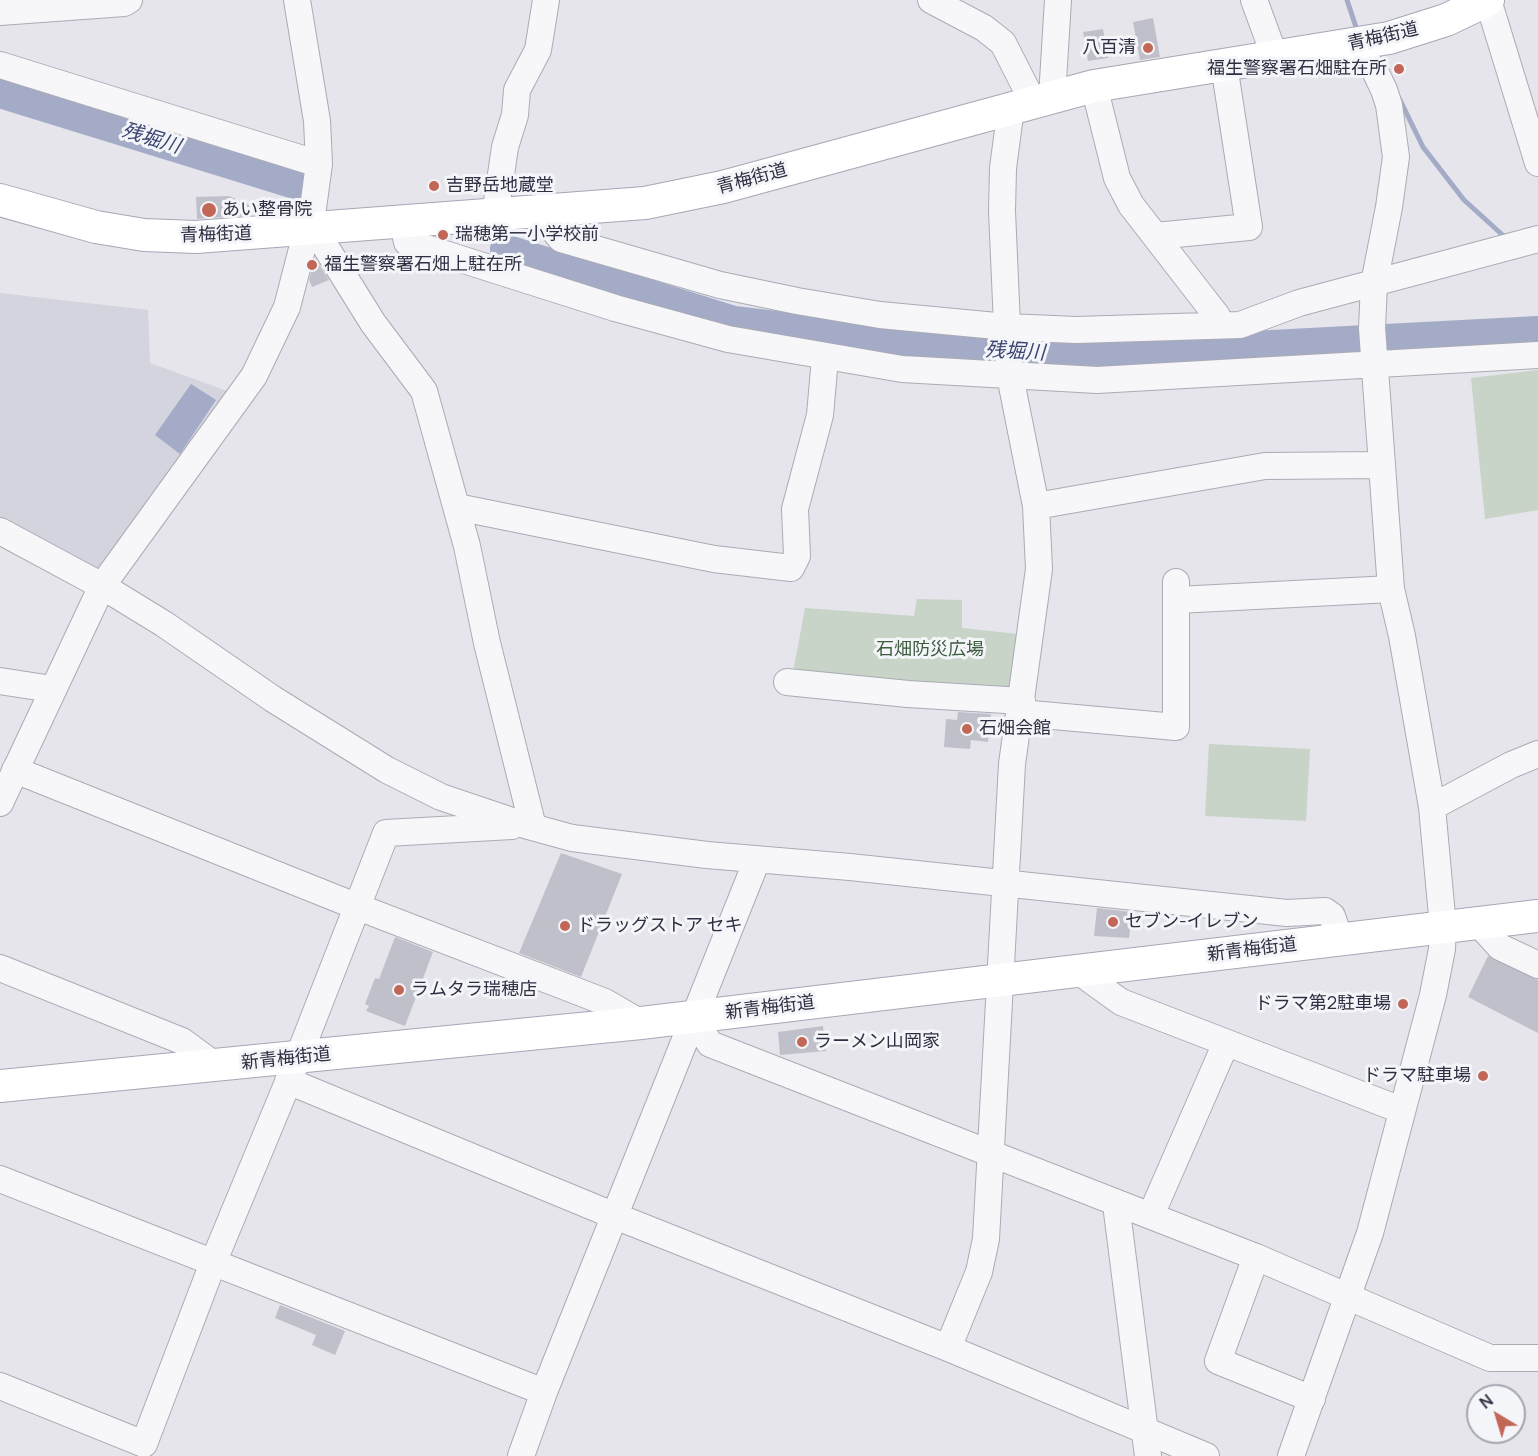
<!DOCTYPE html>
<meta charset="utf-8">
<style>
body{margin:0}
#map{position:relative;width:1538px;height:1456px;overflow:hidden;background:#e5e5eb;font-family:Manrope,sans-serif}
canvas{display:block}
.north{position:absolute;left:1466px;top:1384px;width:60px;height:60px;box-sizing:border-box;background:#f4f5f8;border:2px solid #a5a6af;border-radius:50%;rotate:322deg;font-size:16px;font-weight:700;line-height:24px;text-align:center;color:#2e2f42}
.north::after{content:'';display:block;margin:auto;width:21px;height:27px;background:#c26758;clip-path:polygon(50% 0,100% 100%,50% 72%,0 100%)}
</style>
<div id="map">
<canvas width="1538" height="1456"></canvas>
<div class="north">N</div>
</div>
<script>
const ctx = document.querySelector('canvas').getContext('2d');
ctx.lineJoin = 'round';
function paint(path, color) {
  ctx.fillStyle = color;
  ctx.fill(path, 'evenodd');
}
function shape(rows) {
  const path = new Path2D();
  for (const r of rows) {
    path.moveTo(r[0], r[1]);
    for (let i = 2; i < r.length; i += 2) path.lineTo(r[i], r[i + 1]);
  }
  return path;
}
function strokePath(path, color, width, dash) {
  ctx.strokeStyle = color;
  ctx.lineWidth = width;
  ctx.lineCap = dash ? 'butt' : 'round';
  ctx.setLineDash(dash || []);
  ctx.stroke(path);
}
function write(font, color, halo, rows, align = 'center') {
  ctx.font = font + ' Manrope,"Noto Sans JP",sans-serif';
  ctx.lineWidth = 6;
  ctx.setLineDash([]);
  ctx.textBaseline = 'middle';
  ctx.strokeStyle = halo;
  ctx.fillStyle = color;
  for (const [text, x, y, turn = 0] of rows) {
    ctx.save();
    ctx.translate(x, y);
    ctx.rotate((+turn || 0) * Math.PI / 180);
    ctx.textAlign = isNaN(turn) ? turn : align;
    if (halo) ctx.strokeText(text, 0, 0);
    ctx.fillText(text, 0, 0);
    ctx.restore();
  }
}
const built = shape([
 [0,293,148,310,150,363,230,392,98,574,0,521]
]);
const green = shape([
 [1538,370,1538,510,1485,519,1471,378],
 [917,599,962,600,962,628,1018,634,1017,696,792,678,805,608,914,616],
 [1209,744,1310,749,1306,821,1205,816]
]);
const water = shape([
 [191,384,216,400,180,454,155,435]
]);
const stream = shape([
 [1347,0,1358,33],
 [1399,98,1423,147,1464,200,1507,239]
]);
const river = shape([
 [0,93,301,186],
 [505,249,734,321,974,350,1081,355,1538,331]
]);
const building = shape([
 [1153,18,1160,57,1140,60,1133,22],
 [1103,29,1108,58,1088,61,1083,32],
 [229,196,249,205,251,215,197,219,196,197],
 [315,258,329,280,312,287,309,280],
 [958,712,991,714,988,742,971,740,970,749,944,747,946,719,957,720],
 [561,853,622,874,581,977,519,953],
 [1097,908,1132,912,1129,938,1094,936],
 [395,937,433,952,405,1026,366,1011,369,1006,365,1004,375,978,379,979],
 [1488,956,1538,980,1538,1033,1468,997],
 [823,1026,826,1051,780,1055,778,1032],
 [280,1305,345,1331,335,1355,312,1345,316,1335,275,1318]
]);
const minor = shape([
 [931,0,984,28,1003,43,1033,102],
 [1254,0,1275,57],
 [1488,0,1538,163],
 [0,12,124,3,129,0],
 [0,65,319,164],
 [1094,86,1117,178,1131,205,1217,316,1220,325],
 [1052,97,1058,0],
 [555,211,556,233,561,239,720,285,797,301,880,315,1007,327,1076,330,1240,325,1299,303,1538,239],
 [495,215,505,147,515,115,517,90,538,50,546,0],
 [403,223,407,242,615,308,728,339,902,369,1097,380,1538,355],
 [310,230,322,241,373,323,424,391,467,546,487,643,533,827],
 [1155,236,1249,227,1224,65],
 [1036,506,1265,466,1380,465],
 [457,507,714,559,791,568,797,556,795,509,820,415,825,358],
 [0,531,102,586,164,624,273,699,387,770,441,797,521,824,572,838,707,855,850,867,1287,913,1325,911,1332,916,1340,940],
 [1177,600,1391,589],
 [0,681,52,689],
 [787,682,908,694,1022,701],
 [1020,713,1176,727,1176,582],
 [15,770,358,907,605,1002,641,1023],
 [0,803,102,586,254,376,287,307,302,249,310,230,319,164,317,121,297,0],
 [1432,807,1511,765,1538,754],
 [1479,924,1500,947,1538,965],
 [0,968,182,1041,216,1066],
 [1078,971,1121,1002,1401,1110],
 [693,1017,710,1044,1256,1257,1490,1358,1538,1358],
 [288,1081,615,1216,948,1348,1206,1456],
 [0,1179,544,1392],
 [1116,1204,1148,1456],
 [1151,1215,1226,1043],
 [1256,1257,1218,1361,1312,1399],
 [948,1348,979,1272,986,1239,1012,764,1039,569,1036,506,1009,371,1002,211,1003,168,1011,108],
 [0,1386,144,1444,213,1263,298,1058,386,833,512,826],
 [521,1456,544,1392,757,860],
 [1291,1456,1370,1233,1433,995,1442,949,1443,927,1432,807,1402,636,1391,589,1372,328,1374,284,1389,207,1396,157,1389,105,1384,90,1375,71,1353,45]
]);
const major = shape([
 [0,200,96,227,144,235,196,237,645,203,723,187,1094,86,1389,38,1446,20,1488,0],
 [0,1086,641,1023,1538,916]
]);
const markers = [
 [1148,48,6,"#c26758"],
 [1399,69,6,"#c26758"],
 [434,186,6,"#c26758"],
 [209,210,8,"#c26758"],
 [443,235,6,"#c26758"],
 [312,265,6,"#c26758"],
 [967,729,6,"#c26758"],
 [1113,922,6,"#c26758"],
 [565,926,6,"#c26758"],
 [399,990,6,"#c26758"],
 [1403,1004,6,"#c26758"],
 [802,1042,6,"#c26758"],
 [1483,1076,6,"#c26758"]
];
const streetNames = [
 ["青梅街道",1383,37,-13],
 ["青梅街道",752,179,-15],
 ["青梅街道",216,235,-2],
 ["新青梅街道",1252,950,-7],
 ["新青梅街道",770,1008,-7],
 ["新青梅街道",286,1059,-6]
];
const poiNames = [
 ["八百清",1136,48,"right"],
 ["福生警察署石畑駐在所",1387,69,"right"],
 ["吉野岳地蔵堂",446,186],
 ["あい整骨院",222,210],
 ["瑞穂第一小学校前",455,235],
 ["福生警察署石畑上駐在所",324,265],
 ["石畑会館",979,729],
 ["セブン-イレブン",1125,922],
 ["ドラッグストア セキ",577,926],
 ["ラムタラ瑞穂店",411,990],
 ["ドラマ第2駐車場",1391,1004,"right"],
 ["ラーメン山岡家",814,1042],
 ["ドラマ駐車場",1471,1076,"right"]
];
const parkNames = [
 ["石畑防災広場",930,650]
];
const waterNames = [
 ["残堀川",151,139,17],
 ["残堀川",1015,352,3]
];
paint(built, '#d3d4dd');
paint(green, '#c7d4c7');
paint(water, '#a4abc7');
strokePath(stream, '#a4abc7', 5);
strokePath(river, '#a4abc7', 30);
paint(building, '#c0c0ca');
strokePath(minor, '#aaabb5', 28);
strokePath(major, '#a5a7b6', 34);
strokePath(minor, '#f7f7fa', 26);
strokePath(major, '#fff', 32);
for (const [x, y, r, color] of markers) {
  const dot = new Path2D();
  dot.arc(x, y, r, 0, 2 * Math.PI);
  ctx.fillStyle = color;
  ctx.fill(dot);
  strokePath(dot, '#f4f5f8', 2);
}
write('18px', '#2e2f42', '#f4f5f8', streetNames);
write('18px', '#2e2f42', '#f4f5f8', poiNames, 'left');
write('18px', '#3d5c40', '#f4f5f8', parkNames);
write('italic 20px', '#3c4572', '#f4f5f8', waterNames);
</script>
